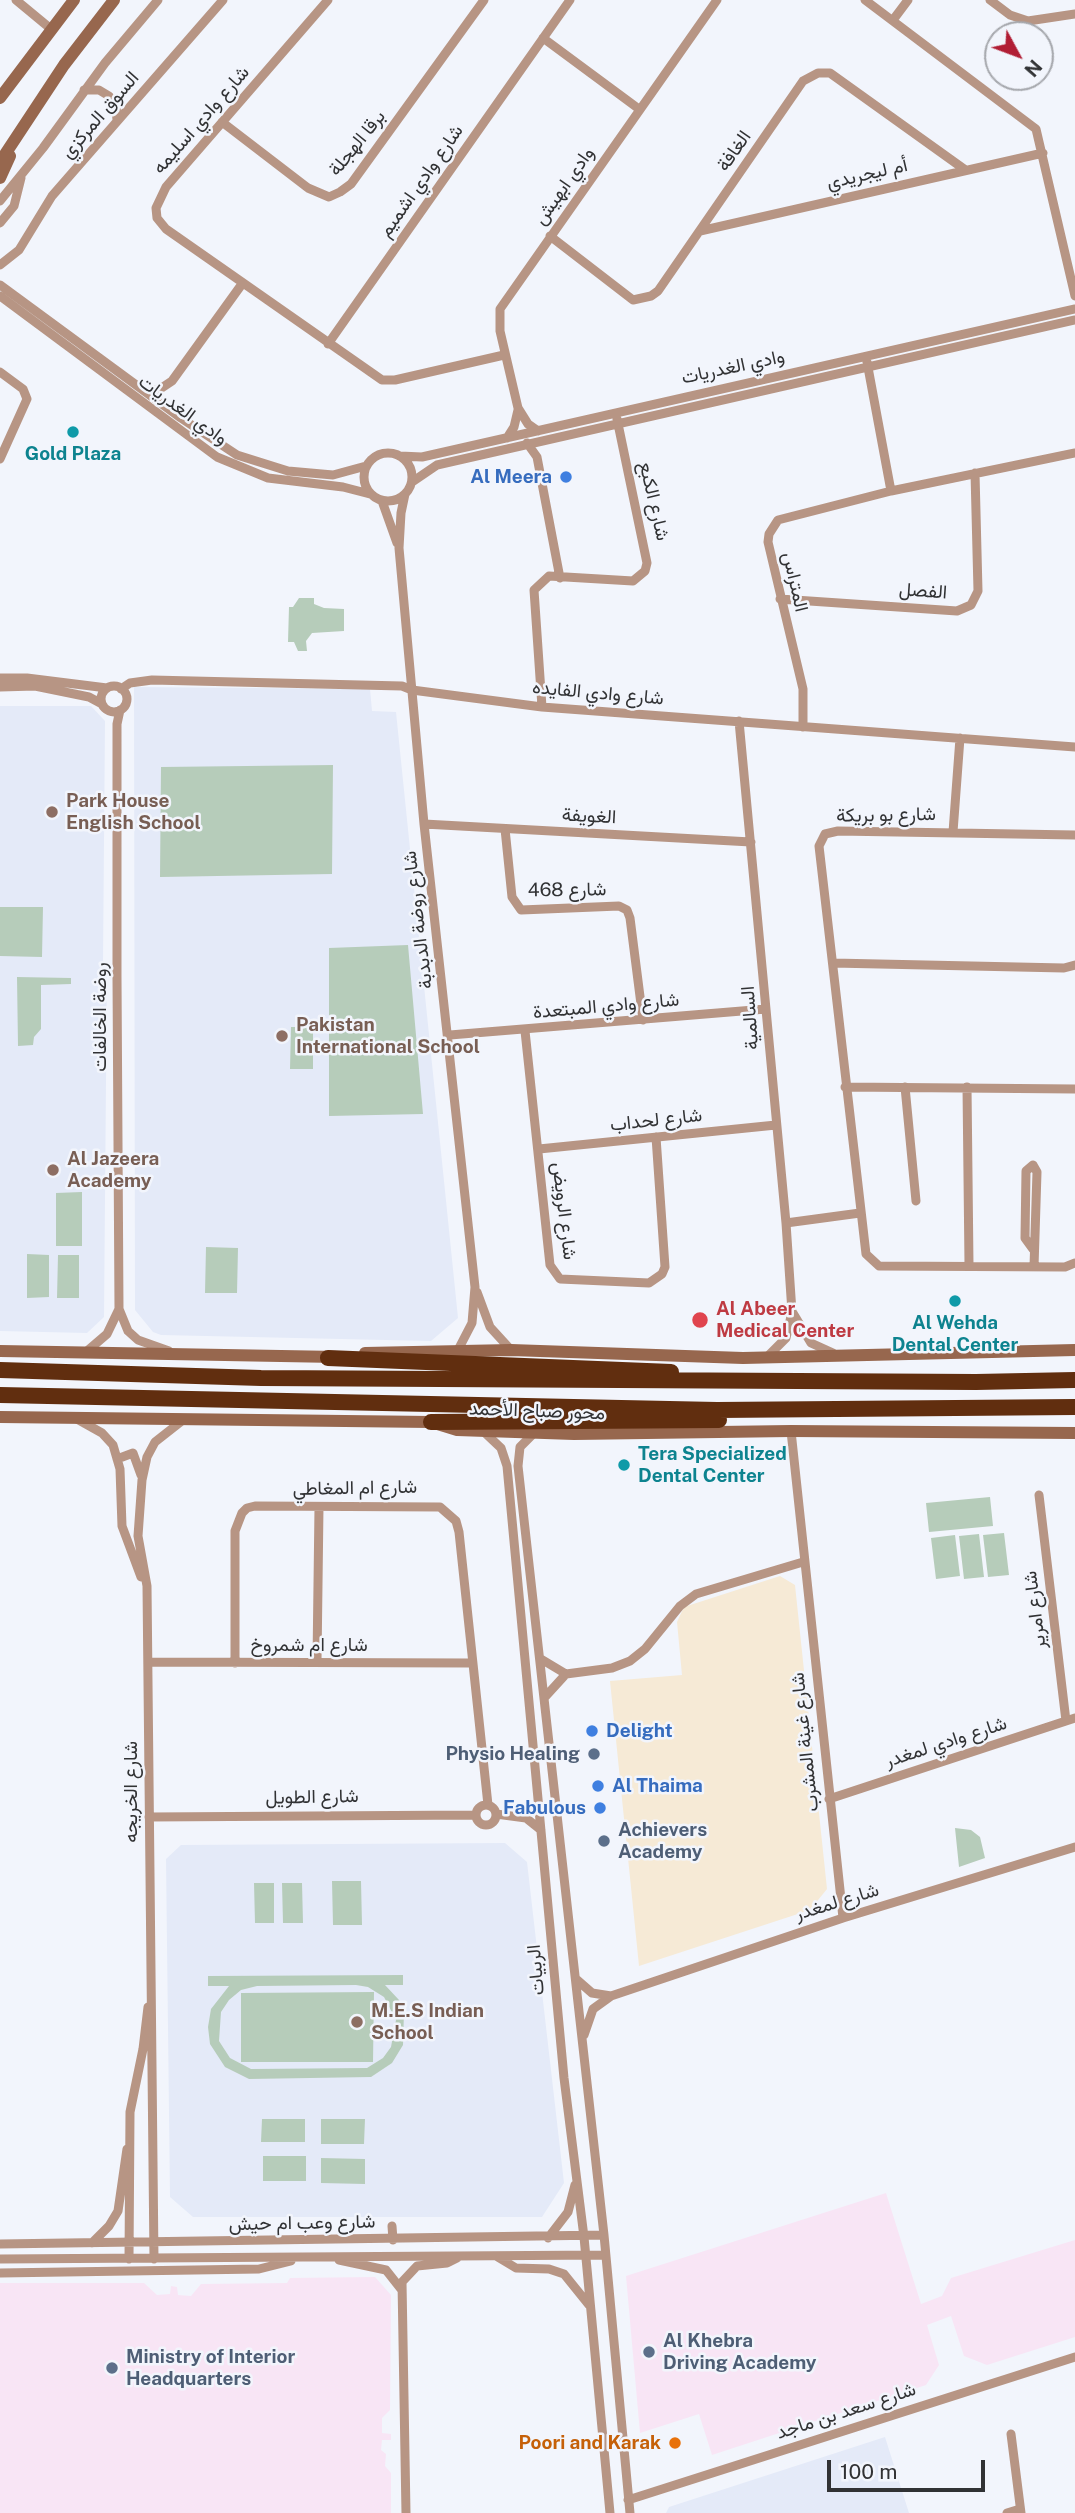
<!DOCTYPE html>
<meta charset="utf-8">
<style>
body{margin:0}
#map{position:relative;width:1075px;height:2513px;overflow:hidden;background:#f2f5fc;font-family:"Public Sans",sans-serif}
canvas{display:block}
.north{position:absolute;left:984px;top:21px;width:70px;height:70px;box-sizing:border-box;background:#f2f5fc;border:2px solid #a5a7ac;border-radius:50%;rotate:131deg;font-size:19px;font-weight:700;line-height:28px;text-align:center;color:#313234}
.north::after{content:'';display:block;margin:auto;width:24px;height:32px;background:#b11e35;clip-path:polygon(50% 0,100% 100%,50% 72%,0 100%)}
.scale{position:absolute;left:827px;top:2460px;width:158px;height:32px;box-sizing:border-box;border:4px solid #313234;border-top:0;padding-left:9px;font-size:21px;line-height:24px;white-space:nowrap;color:#313234;-webkit-text-stroke:5px #f2f5fc;paint-order:stroke}
</style>
<div id="map">
<canvas width="1075" height="2513"></canvas>
<div class="north">N</div>
<div class="scale">100 m</div>
</div>
<script>
const ctx = document.querySelector('canvas').getContext('2d');
ctx.lineJoin = 'round';
function paint(path, color) {
  ctx.fillStyle = color;
  ctx.fill(path, 'evenodd');
}
function shape(rows) {
  const path = new Path2D();
  for (const r of rows) {
    if (r.length === 3) {
      path.moveTo(r[0] + r[2], r[1]);
      path.arc(r[0], r[1], r[2], 0, 2 * Math.PI);
      continue;
    }
    path.moveTo(r[0], r[1]);
    for (let i = 2; i < r.length; i += 2) path.lineTo(r[i], r[i + 1]);
  }
  return path;
}
function strokePath(path, color, width, dash) {
  ctx.strokeStyle = color;
  ctx.lineWidth = width;
  ctx.lineCap = dash ? 'butt' : 'round';
  ctx.setLineDash(dash || []);
  ctx.stroke(path);
}
function write(font, color, halo, rows, align = 'center') {
  ctx.font = font + ' "Public Sans",Vazirmatn,sans-serif';
  ctx.lineWidth = 5;
  ctx.setLineDash([]);
  ctx.textBaseline = 'middle';
  ctx.strokeStyle = halo;
  ctx.fillStyle = color;
  for (const [text, x, y, turn = 0] of rows) {
    ctx.save();
    ctx.translate(x, y);
    ctx.rotate((+turn || 0) * Math.PI / 180);
    ctx.textAlign = isNaN(turn) ? turn : align;
    if (halo) ctx.strokeText(text, 0, 0);
    ctx.fillText(text, 0, 0);
    ctx.restore();
  }
}
const commercial = shape([
 [886,2193,921,2304,942,2296,951,2278,1075,2240,1075,2337,987,2365,964,2356,951,2316,927,2325,939,2365,926,2385,712,2455,699,2414,640,2433,626,2276],
 [375,2277,391,2295,390,2410,382,2418,382,2433,391,2434,391,2440,382,2440,381,2450,386,2454,385,2466,391,2473,391,2513,0,2513,0,2283,144,2283,157,2295,170,2294,171,2286,177,2287,178,2295,191,2296,201,2284,287,2283,290,2278]
]);
const industrial = shape([
 [780,1576,795,1585,827,1889,810,1910,639,1966,610,1681,682,1675,677,1622,684,1607]
]);
const built = shape([
 [134,687,370,689,372,711,396,712,458,1318,431,1341,161,1335,153,1332,135,1310],
 [0,706,91,706,105,721,103,962,107,963,104,1317,87,1333,0,1331],
 [505,1843,527,1862,564,2183,542,2217,193,2217,170,2197,166,1859,181,1845],
 [885,2437,909,2513,666,2513,669,2507]
]);
const green = shape([
 [299,598,314,598,314,604,324,608,344,609,344,631,312,633,306,641,307,651,298,651,294,642,288,642,289,607,293,607],
 [333,765,332,874,160,877,161,767],
 [0,907,43,907,42,957,0,956],
 [408,945,423,1114,329,1116,329,948],
 [17,977,71,978,71,984,41,985,41,1029,34,1037,33,1045,18,1046],
 [291,1027,313,1027,313,1069,290,1069],
 [82,1192,82,1246,56,1246,56,1193],
 [206,1247,238,1248,237,1293,205,1293],
 [27,1254,49,1255,49,1297,27,1298],
 [58,1255,79,1255,79,1298,57,1298],
 [990,1497,993,1526,929,1532,926,1503],
 [1004,1533,1009,1575,988,1577,983,1535],
 [979,1534,984,1577,964,1579,959,1536],
 [955,1535,960,1576,936,1579,931,1538],
 [955,1828,971,1830,980,1837,985,1858,959,1867],
 [332,1881,361,1881,362,1925,333,1925],
 [254,1883,274,1883,274,1923,255,1923],
 [282,1883,302,1883,303,1923,283,1923],
 [403,1975,403,1985,385,1985,399,2000,404,2011,403,2045,392,2063,371,2077,249,2079,225,2067,210,2044,208,2027,211,2009,229,1986,208,1986,208,1976],
 [356,1985,368,1987,384,1997,396,2020,391,2047,383,2058,367,2068,251,2069,230,2058,219,2041,221,2012,229,2000,241,1990,257,1986],
 [374,1992,373,2062,241,2062,241,1993],
 [262,2119,305,2119,305,2142,261,2142],
 [321,2119,365,2119,364,2144,321,2144],
 [263,2156,306,2156,306,2181,263,2181],
 [321,2158,365,2159,365,2184,321,2183]
]);
const street = shape([
 [16,0,51,29],
 [328,0,166,187,156,208,157,218,166,229,382,380,395,380,504,355],
 [865,0,1036,129,1075,296],
 [990,0,1010,15,1028,21,1075,14],
 [893,20,908,0],
 [543,38,639,109],
 [84,90,99,90,109,96,116,105,117,121],
 [222,122,308,188,329,197,340,192,351,184,484,0],
 [0,201,43,148,105,63,158,0],
 [0,223,14,206,21,178],
 [700,231,1043,153],
 [550,236,633,300,651,296,658,291,803,81,818,73,830,73,964,169],
 [0,265,19,250,52,196,223,0],
 [0,285,181,418,237,455,288,471,333,475,366,466],
 [0,296,217,457,268,478,343,487,370,494],
 [328,344,570,0],
 [867,362,891,491],
 [0,372,23,389,27,399,0,459],
 [146,392,160,389,172,381,242,284],
 [538,431,528,424,518,408,500,331,500,309,717,0],
 [507,438,514,427,518,410],
 [527,443,537,457,560,578],
 [388,477,24],
 [400,456,422,457,1075,309],
 [412,482,437,465,1075,320],
 [405,494,401,513,399,548,424,824,475,1287,472,1323,458,1350],
 [382,501,397,543],
 [780,599,957,611,971,605,978,591,975,473],
 [0,678,27,678,107,688],
 [114,699,13],
 [0,687,35,686,89,697,102,704],
 [121,689,130,683,152,680,402,686,412,690,542,707,1075,747],
 [542,707,534,590,549,576,633,581,645,571,647,563,617,419],
 [739,721,786,1223,792,1312,786,1338,767,1357],
 [803,727,803,689,768,542,769,534,778,520,891,491,1075,453],
 [424,824,751,842],
 [505,829,512,897,521,910,619,906,627,910,630,918,643,1020],
 [953,832,960,738],
 [1075,835,838,831,825,834,819,846,866,1254,879,1266,1065,1267,1075,1263],
 [833,963,1064,968,1075,965],
 [525,1031,550,1265,560,1279,649,1283,662,1274,665,1267,656,1137],
 [450,1035,766,1009],
 [845,1087,1075,1089],
 [905,1087,916,1201],
 [967,1087,969,1265],
 [539,1149,776,1125],
 [786,1223,860,1213],
 [1033,1249,1025,1238,1026,1171,1033,1165,1037,1172,1034,1267],
 [477,1292,490,1327,511,1350],
 [119,1309,128,1331,138,1340,169,1351],
 [793,1313,811,1343,833,1353],
 [86,1352,107,1334,119,1309,117,977,117,724,120,710],
 [77,1419,102,1433,113,1445,120,1469,122,1526,141,1577],
 [483,1431,501,1448,507,1466,564,2078,584,2237,610,2513],
 [791,1431,843,1918],
 [534,1433,520,1447,518,1466,604,2235,630,2513],
 [117,1459,133,1453,141,1475],
 [1039,1495,1066,1721],
 [541,1659,566,1674,612,1668,630,1661,645,1649,680,1606,696,1594,803,1562],
 [317,1661,319,1507],
 [148,1662,470,1663],
 [235,1663,235,1531,242,1513,247,1508,255,1506,440,1507,456,1521,459,1532,488,1805],
 [545,1697,566,1674],
 [829,1799,1075,1718],
 [486,1815,10],
 [496,1814,526,1818,541,1830],
 [149,1817,476,1815],
 [576,1979,592,1993,611,1996],
 [584,2035,593,2009,611,1996,843,1918,1075,1847],
 [392,2226,393,2240],
 [548,2238,568,2212,575,2185],
 [92,2243,109,2226,118,2211,127,2149],
 [0,2244,604,2235],
 [496,2256,516,2268,549,2269,564,2274,589,2305],
 [0,2259,605,2255],
 [129,2259,130,2112,143,2049,148,2007],
 [154,2259,147,1586,138,1536,142,1480,147,1457,155,1442,183,1420],
 [339,2260,386,2270,401,2289],
 [0,2273,259,2269,291,2261],
 [1011,2434,1021,2513],
 [628,2500,1075,2357],
 [406,2513,402,2282,417,2266,447,2263,457,2258],
 [1007,2513,1020,2509]
]);
const secondary = shape([
 [0,98,74,0],
 [0,162,64,65,114,0],
 [0,178,10,156],
 [0,1351,337,1357],
 [365,1353,511,1350,743,1358,1075,1350],
 [0,1417,431,1422,457,1430,574,1434,791,1431,1075,1433]
]);
const highway = shape([
 [328,1358,671,1372],
 [0,1370,261,1378,976,1382,1075,1380],
 [0,1395,717,1410,1075,1407],
 [431,1422,719,1420]
]);
const markers = [
 [73,432,7,"#0f9aa8"],
 [566,477,7,"#3f7fe0"],
 [52,812,7,"#8d6e63"],
 [282,1036,7,"#8d6e63"],
 [53,1170,7,"#8d6e63"],
 [955,1301,7,"#0f9aa8"],
 [700,1320,9,"#e0444e"],
 [624,1465,7,"#0f9aa8"],
 [592,1731,7,"#3f7fe0"],
 [594,1754,7,"#5c6f8a"],
 [598,1786,7,"#3f7fe0"],
 [600,1808,7,"#3f7fe0"],
 [604,1841,7,"#5c6f8a"],
 [357,2022,7,"#8d6e63"],
 [649,2352,7,"#5c6f8a"],
 [112,2368,7,"#5c6f8a"],
 [675,2443,7,"#e8710a"]
];
const streetNames = [
 ["السوق المركزي",100,115,-49],
 ["شارع وادي اسليمه",201,120,-49],
 ["برقا الهجلة",357,143,-51],
 ["الغافة",734,151,-55],
 ["أم ليجريدي",867,174,-13],
 ["شارع وادي اشميم",421,181,-55],
 ["وادي ابهيش",564,186,-55],
 ["وادي الغدريات",733,367,-12],
 ["وادي الغدريات",183,410,36],
 ["شارع الكبع",654,501,77],
 ["المتراس",795,582,77],
 ["الفصل",923,591,4],
 ["شارع وادي الفايده",598,693,5],
 ["شارع بو بريكة",886,815,-1],
 ["الغويفة",589,816,3],
 ["شارع 468",567,890,-1],
 ["شارع روضة الدبدبة",418,920,-97],
 ["شارع وادي المبتعدة",606,1006,-5],
 ["روضة الخالفات",100,1017,-90],
 ["السالمية",750,1018,-94],
 ["شارع لحداب",656,1120,-6],
 ["شارع الرويض",564,1211,83],
 ["محور صباح الأحمد",537,1411,2],
 ["شارع ام المغاطي",355,1488,-1],
 ["شارع امرير",1035,1610,-97],
 ["شارع ام شمروخ",309,1645],
 ["شارع غينة المشرب",805,1742,-96],
 ["شارع وادي لمغدر",946,1742,-18],
 ["شارع الخريجه",131,1792,-90],
 ["شارع الطويل",312,1797,-1],
 ["شارع لمغدر",837,1902,-17],
 ["الربيات",536,1970,-95],
 ["شارع وعب ام حيش",302,2223,-1],
 ["شارع سعد بن ماجد",846,2411,-18]
];
const cultureNames = [
 ["Gold Plaza",73,454],
 ["Al Wehda",955,1323],
 ["Dental Center",955,1345],
 ["Tera Specialized",638,1454,"left"],
 ["Dental Center",638,1476,"left"]
];
const shopNames = [
 ["Al Meera",552,477],
 ["Delight",606,1731,"left"],
 ["Al Thaima",612,1786,"left"],
 ["Fabulous",586,1808]
];
const educationNames = [
 ["Park House",66,801],
 ["English School",66,823],
 ["Pakistan",296,1025],
 ["International School",296,1047],
 ["Al Jazeera",67,1159],
 ["Academy",67,1181],
 ["M.E.S Indian",371,2011],
 ["School",371,2033]
];
const healthNames = [
 ["Al Abeer",716,1309],
 ["Medical Center",716,1331]
];
const serviceNames = [
 ["Physio Healing",580,1754,"right"],
 ["Achievers",618,1830],
 ["Academy",618,1852],
 ["Al Khebra",663,2341],
 ["Driving Academy",663,2363],
 ["Ministry of Interior",126,2357],
 ["Headquarters",126,2379]
];
const foodNames = [
 ["Poori and Karak",661,2443]
];
paint(commercial, '#f8e5f5');
paint(industrial, '#f6ead6');
paint(built, '#e4eaf8');
paint(green, '#b6ccba');
strokePath(street, '#b79584', 9);
strokePath(secondary, '#97674e', 12);
strokePath(highway, '#612e0f', 16);
for (const [x, y, r, color] of markers) {
  const dot = new Path2D();
  dot.arc(x, y, r, 0, 2 * Math.PI);
  ctx.fillStyle = color;
  ctx.fill(dot);
  strokePath(dot, '#f2f5fc', 2.5);
}
write('19px', '#313234', '#f2f5fc', streetNames);
write('bold 19px', '#0d838f', '#f2f5fc', cultureNames);
write('bold 19px', '#366cbe', '#f2f5fc', shopNames, 'right');
write('bold 19px', '#785e54', '#f2f5fc', educationNames, 'left');
write('bold 19px', '#be3a42', '#f2f5fc', healthNames, 'left');
write('bold 19px', '#4e5e75', '#f2f5fc', serviceNames, 'left');
write('bold 19px', '#c56008', '#f2f5fc', foodNames, 'right');
</script>
